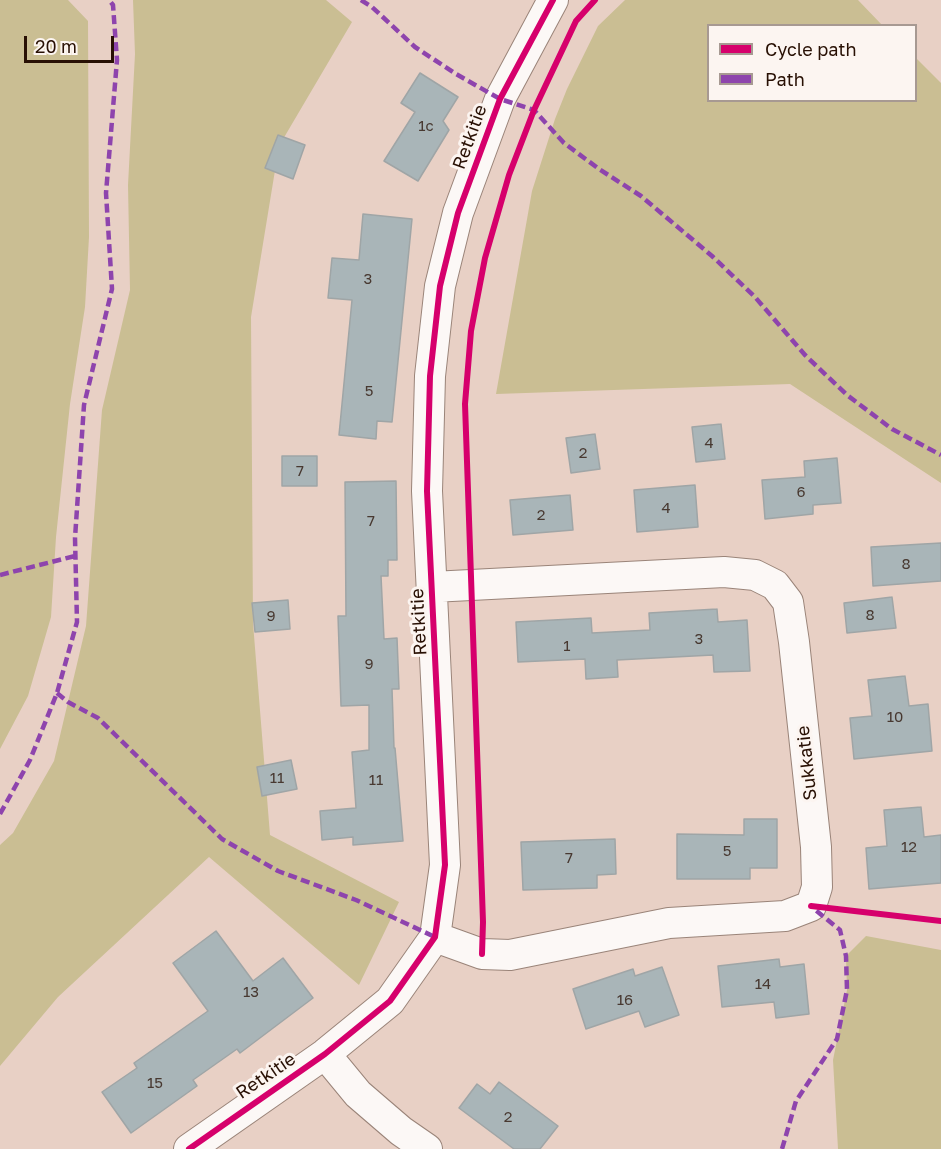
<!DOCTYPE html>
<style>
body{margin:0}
#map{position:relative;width:941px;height:1149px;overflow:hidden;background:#e8d0c5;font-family:"Golos Text",sans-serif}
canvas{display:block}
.legend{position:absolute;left:707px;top:24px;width:210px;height:78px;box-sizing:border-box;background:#fcf5f1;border:2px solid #a79992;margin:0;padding:8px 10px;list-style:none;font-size:18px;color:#281004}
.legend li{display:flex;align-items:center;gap:12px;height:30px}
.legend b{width:30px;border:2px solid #a79992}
.scale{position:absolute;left:24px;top:36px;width:90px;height:27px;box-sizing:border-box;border:3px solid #281004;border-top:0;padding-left:8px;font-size:18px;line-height:21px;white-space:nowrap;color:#281004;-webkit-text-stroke:4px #fcf5f1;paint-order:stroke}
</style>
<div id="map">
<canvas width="941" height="1149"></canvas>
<ul class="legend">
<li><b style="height:8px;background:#d6006c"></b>Cycle path</li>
<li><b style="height:8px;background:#8e44ad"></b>Path</li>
</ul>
<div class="scale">20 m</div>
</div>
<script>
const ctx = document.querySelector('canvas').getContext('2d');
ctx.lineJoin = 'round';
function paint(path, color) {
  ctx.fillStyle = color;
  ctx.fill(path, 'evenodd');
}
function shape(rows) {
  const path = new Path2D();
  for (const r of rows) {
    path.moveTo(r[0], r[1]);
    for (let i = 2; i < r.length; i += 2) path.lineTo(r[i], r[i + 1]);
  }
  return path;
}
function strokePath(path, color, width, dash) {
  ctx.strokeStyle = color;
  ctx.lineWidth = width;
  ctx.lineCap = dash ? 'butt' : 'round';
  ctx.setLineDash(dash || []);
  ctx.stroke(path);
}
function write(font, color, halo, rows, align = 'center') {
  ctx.font = font + ' "Golos Text",sans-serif';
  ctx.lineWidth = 6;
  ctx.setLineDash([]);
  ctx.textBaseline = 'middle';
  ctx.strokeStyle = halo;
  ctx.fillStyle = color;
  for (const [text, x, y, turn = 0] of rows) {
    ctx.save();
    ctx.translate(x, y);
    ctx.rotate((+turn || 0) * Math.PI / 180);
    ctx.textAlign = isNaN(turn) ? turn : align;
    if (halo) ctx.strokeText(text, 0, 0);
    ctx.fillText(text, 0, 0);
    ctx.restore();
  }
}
const green = shape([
 [0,0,68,0,88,21,89,237,85,307,70,404,56,537,51,617,28,696,0,749],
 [133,0,326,0,352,22,279,146,251,317,253,623,270,835,399,902,359,985,209,857,58,997,0,1066,0,845,13,833,54,761,86,626,102,410,130,290,128,185,135,54],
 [625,0,858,0,882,25,708,26,708,100,916,100,916,58,941,83,941,483,790,384,496,394,532,191,555,119,567,89,598,26],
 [866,936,941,950,941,1149,838,1149,833,1060,847,990,846,956]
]);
const building = shape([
 [420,73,458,97,443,121,449,130,418,181,384,161,415,112,401,103,420,73],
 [278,135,305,145,293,179,265,168,278,135],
 [363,214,412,219,392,422,377,421,376,439,339,435,352,300,328,298,332,258,359,260,363,214],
 [721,424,725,459,696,462,692,427,721,424],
 [595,434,600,469,571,473,566,438,595,434],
 [282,456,317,456,317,486,282,486,282,456],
 [837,458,841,503,813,505,813,514,765,519,762,480,805,477,804,461,837,458],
 [396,481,397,560,388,560,388,576,381,576,384,639,397,638,399,689,392,689,394,748,395,748,403,841,353,845,353,837,322,840,320,811,356,808,352,752,369,750,369,705,341,706,338,616,346,616,345,482,396,481],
 [695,485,698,527,637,532,634,490,695,485],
 [570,495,573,530,513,535,510,500,570,495],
 [941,543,941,581,873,586,871,547,941,543],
 [892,597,896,628,847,633,844,603,892,597],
 [288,600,290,629,255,632,252,603,288,600],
 [717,609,718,622,747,620,750,671,714,672,713,655,617,660,618,677,586,679,585,659,518,662,516,622,591,618,592,633,650,630,649,613,717,609],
 [905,676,909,706,928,704,932,751,854,759,850,718,872,716,868,680,905,676],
 [291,760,297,789,262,796,257,767,291,760],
 [921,807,924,837,941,835,941,883,869,889,866,848,887,846,884,810,921,807],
 [744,819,777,819,777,868,750,868,750,879,677,879,677,834,744,835,744,819],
 [615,839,616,874,597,875,597,888,523,890,521,842,615,839],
 [216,931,253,981,283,958,313,998,240,1053,237,1049,193,1080,197,1086,131,1133,102,1092,137,1068,134,1063,208,1011,173,963,216,931],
 [779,959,780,967,804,964,809,1014,776,1018,774,1002,722,1007,718,966,779,959],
 [662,967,679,1015,645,1027,639,1011,586,1029,573,989,633,969,635,976,662,967],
 [499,1082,558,1126,540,1149,514,1149,459,1108,477,1084,490,1094,499,1082]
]);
const minor = shape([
 [432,587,724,572,755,575,775,585,788,602,794,642,816,847,817,887,811,906,785,916,669,923,510,955,482,954,435,937],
 [325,1054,358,1094,401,1131,427,1149],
 [189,1149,325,1054,390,1001,435,937,445,865,427,491,430,376,440,286,458,213,500,99,553,0]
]);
const quiet = shape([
 [361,0,372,7,415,47,456,74,500,99,534,110,564,143,599,169,641,196,712,256,755,297,805,355,847,395,892,429,941,455],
 [0,575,75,556],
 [57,693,68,702,98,718,222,839,278,871,356,900,435,937],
 [0,814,30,760,57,693,77,622,75,538,84,405,112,289,106,193,117,60,113,5,109,0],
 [782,1149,796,1101,837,1039,847,990,846,956,840,930,813,908]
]);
const cycleway = shape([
 [811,906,941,921],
 [482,954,483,922,465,404,471,331,485,258,509,175,534,110,576,21,595,0],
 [189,1149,325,1054,390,1001,435,937,445,865,427,491,430,376,440,286,458,213,500,99,553,0]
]);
const numberNames = [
 ["1c",426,126],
 ["3",368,279],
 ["5",369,391],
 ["4",709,443],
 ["2",583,453],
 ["7",300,471],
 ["6",801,492],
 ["4",666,508],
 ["2",541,515],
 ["7",371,521],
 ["8",906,564],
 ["8",870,615],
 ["9",271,616],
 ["3",699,639],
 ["1",567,646],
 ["9",369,664],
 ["10",895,717],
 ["11",277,778],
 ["11",376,780],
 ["12",909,847],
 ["5",727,851],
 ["7",569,858],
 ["14",763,984],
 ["13",251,992],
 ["16",625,1000],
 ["15",155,1083],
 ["2",508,1117]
];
const streetNames = [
 ["Retkitie",470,137,-70],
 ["Retkitie",419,622,-93],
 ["Sukkatie",807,763,-96],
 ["Retkitie",266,1076,-34]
];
paint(green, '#cabe93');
paint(building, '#a9b5b8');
strokePath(building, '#9fa5a6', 1.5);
strokePath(minor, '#9a8479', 32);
strokePath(minor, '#fcf8f6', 30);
strokePath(quiet, '#8e44ad', 4.5, [9, 4.5]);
strokePath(cycleway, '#d6006c', 6);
write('15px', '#483931', null, numberNames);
write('18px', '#281004', '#fcf5f1', streetNames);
</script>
